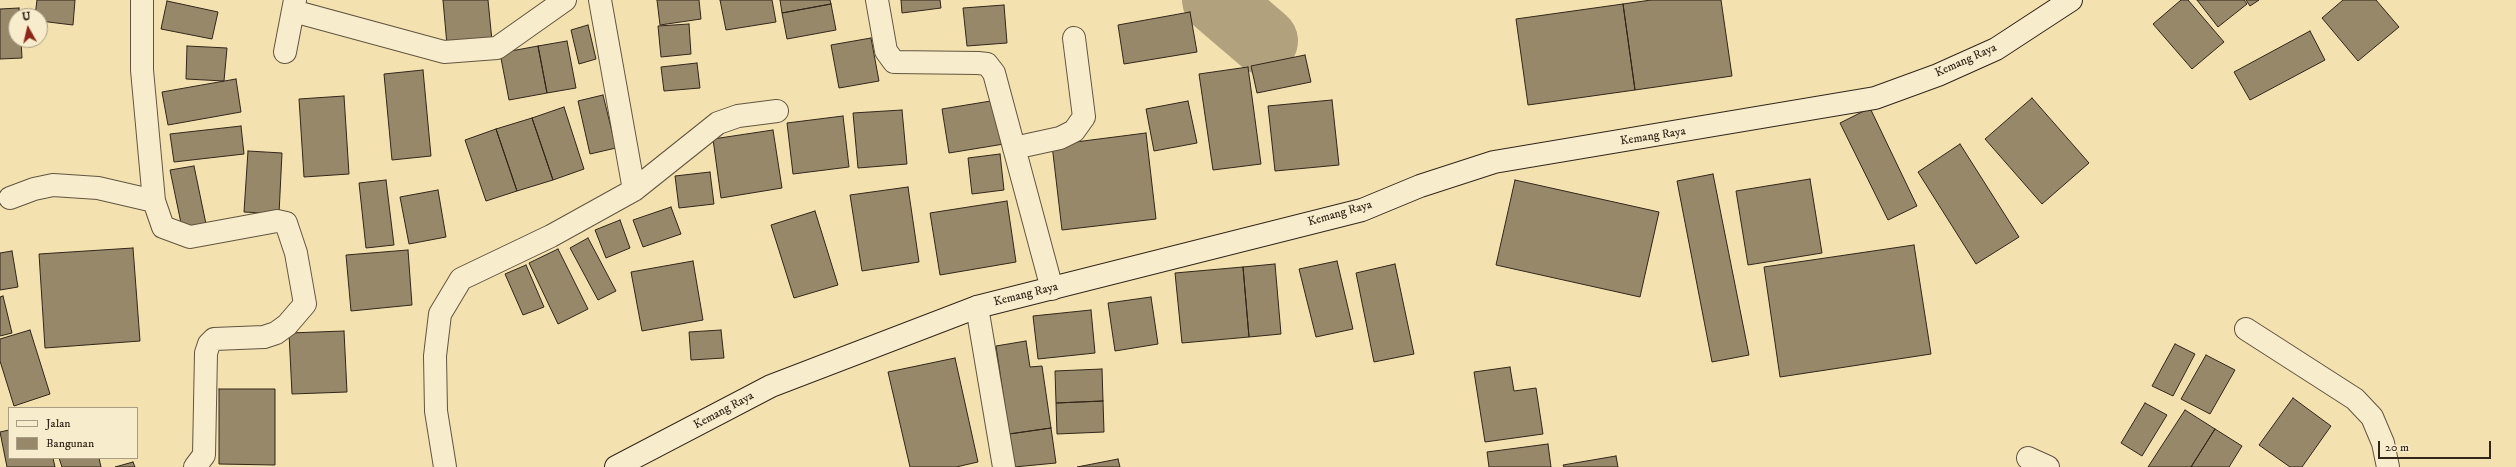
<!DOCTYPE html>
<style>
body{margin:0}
#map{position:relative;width:2516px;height:467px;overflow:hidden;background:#f3e2b0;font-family:"IM FELL DW Pica",serif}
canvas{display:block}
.legend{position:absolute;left:8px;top:407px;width:130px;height:52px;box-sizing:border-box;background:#f7eccc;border:1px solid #a89d85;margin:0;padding:5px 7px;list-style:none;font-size:12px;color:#32261a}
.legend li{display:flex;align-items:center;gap:8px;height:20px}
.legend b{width:20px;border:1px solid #a89d85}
.north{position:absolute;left:8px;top:8px;width:40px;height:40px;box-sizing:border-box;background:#f7eccc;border:1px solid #a89d85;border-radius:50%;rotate:352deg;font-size:11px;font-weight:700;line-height:16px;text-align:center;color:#32261a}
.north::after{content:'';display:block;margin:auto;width:14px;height:18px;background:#8f2418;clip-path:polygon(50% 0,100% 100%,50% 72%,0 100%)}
.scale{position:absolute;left:2378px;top:441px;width:113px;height:18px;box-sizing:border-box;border:2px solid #32261a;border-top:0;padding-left:5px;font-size:12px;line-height:14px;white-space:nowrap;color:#32261a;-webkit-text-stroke:3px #f7eccc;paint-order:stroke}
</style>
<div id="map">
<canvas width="2516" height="467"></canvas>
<ul class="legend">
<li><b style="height:5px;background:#f7eccc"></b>Jalan</li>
<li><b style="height:11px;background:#968868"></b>Bangunan</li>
</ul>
<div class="north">U</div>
<div class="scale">20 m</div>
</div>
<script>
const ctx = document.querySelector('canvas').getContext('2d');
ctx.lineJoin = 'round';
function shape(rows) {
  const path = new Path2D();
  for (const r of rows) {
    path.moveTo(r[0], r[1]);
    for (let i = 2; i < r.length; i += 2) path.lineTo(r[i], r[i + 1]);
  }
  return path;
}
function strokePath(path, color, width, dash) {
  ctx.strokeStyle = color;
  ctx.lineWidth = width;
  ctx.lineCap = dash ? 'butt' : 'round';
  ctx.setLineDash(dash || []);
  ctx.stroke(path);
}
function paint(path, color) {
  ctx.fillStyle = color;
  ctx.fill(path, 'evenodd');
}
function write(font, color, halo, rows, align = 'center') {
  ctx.font = font + ' "IM FELL DW Pica",serif';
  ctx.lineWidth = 3.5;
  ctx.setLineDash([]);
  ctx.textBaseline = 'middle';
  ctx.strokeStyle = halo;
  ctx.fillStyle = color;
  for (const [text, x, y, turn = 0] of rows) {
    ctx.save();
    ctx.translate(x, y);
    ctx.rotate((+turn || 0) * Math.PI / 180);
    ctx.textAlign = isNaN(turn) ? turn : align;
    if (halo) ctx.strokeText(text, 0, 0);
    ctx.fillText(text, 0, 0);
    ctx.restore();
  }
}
const river = shape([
 [1216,0,1264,41]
]);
const building = shape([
 [37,0,75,0,73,25,40,21,40,16,35,16,37,0],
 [443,0,488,0,492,41,447,45,443,0],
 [657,0,699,0,701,19,660,25,657,0],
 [720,0,772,0,776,22,726,30,720,0],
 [780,0,830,0,831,4,782,13,780,0],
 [901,0,940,0,941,8,902,13,901,0],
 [1651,0,1721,0,1732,76,1635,90,1623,4,1651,0],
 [2181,0,2188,0,2224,42,2192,69,2153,24,2181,0],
 [2197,0,2244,0,2247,4,2218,27,2197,0],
 [2246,0,2259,0,2250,6,2246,0],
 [2343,0,2376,0,2399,27,2358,61,2322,18,2343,0],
 [167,1,218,12,212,39,161,29,167,1],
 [831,4,836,30,787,39,782,13,831,4],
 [1623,4,1635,90,1528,105,1516,19,1623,4],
 [1004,5,1007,43,967,46,963,8,1004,5],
 [19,8,19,16,16,16,16,40,21,40,22,58,0,59,0,9,19,8],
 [1190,12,1197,52,1124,64,1118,25,1190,12],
 [689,24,691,54,661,57,658,26,689,24],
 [588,25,596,59,579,64,571,30,588,25],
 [2310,31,2325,60,2250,100,2234,72,2310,31],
 [871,38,879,81,839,88,831,45,871,38],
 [567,41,576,88,547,93,538,46,567,41],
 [187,46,227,48,224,81,186,79,187,46],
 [538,46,547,93,509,100,500,53,538,46],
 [1305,55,1311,82,1257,93,1251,66,1305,55],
 [697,63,700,88,664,91,661,67,697,63],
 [1248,67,1261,164,1213,170,1199,74,1248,67],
 [423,70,431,156,392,160,384,74,423,70],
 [236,79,241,112,168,125,162,92,236,79],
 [603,95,616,148,590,154,578,101,603,95],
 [344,96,349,174,304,177,299,99,344,96],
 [2032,98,2089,163,2042,204,1985,139,2032,98],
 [997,100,1004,144,949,153,942,109,997,100],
 [1332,100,1339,165,1275,171,1268,106,1332,100],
 [1188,101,1197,143,1154,151,1146,109,1188,101],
 [564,107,584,169,553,180,532,118,564,107],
 [1870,108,1917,206,1888,220,1840,123,1870,108],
 [902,110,907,164,858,168,853,113,902,110],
 [843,116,849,167,793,174,787,123,843,116],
 [532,118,553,180,517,191,496,129,532,118],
 [241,126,244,154,174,162,170,134,241,126],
 [496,129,517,191,486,201,465,140,496,129],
 [773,130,782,188,721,198,713,139,773,130],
 [1146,133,1156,219,1062,230,1052,145,1146,133],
 [1960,144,2019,237,1976,264,1918,172,1960,144],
 [248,151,282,153,279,214,244,212,248,151],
 [1000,154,1004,190,972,194,968,158,1000,154],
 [194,166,206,224,182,228,170,170,194,166],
 [710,172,714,204,679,208,675,176,710,172],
 [1713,174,1749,355,1712,362,1677,181,1713,174],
 [1810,179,1822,253,1748,265,1736,191,1810,179],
 [386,180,394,245,366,248,359,183,386,180],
 [1515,180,1659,212,1640,297,1496,265,1515,180],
 [908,187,919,262,862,271,850,195,908,187],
 [438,190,446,237,409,244,400,197,438,190],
 [1007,201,1016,262,940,275,930,213,1007,201],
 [671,207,681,234,643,247,633,220,671,207],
 [815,211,838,285,794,298,771,225,815,211],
 [620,220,630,248,606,258,595,230,620,220],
 [588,238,616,291,598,300,570,248,588,238],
 [1914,245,1931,354,1780,377,1764,267,1914,245],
 [133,248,140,341,45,348,39,254,133,248],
 [558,249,588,309,558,324,529,263,558,249],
 [408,250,412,305,351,311,346,255,408,250],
 [12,251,18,287,0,290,0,253,12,251],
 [693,261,703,320,642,331,631,272,693,261],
 [1337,261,1353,329,1316,337,1299,269,1337,261],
 [1275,264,1281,334,1249,337,1243,267,1275,264],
 [1395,264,1414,354,1374,362,1356,273,1395,264],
 [526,265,544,307,523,315,505,274,526,265],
 [1243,267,1249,337,1182,343,1175,273,1243,267],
 [3,296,12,333,0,336,0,297,3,296],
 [1151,297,1158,344,1115,351,1108,303,1151,297],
 [1091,310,1095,353,1038,359,1033,316,1091,310],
 [30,330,50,394,14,406,0,361,0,339,30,330],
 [721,330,724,358,691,360,689,332,721,330],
 [344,331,347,392,292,394,289,333,344,331],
 [1026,341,1030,367,1042,366,1051,428,1009,434,996,346,1026,341],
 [2175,344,2195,354,2173,396,2152,386,2175,344],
 [2206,355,2235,370,2210,414,2181,399,2206,355],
 [955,358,978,462,956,467,910,467,888,372,955,358],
 [1510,367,1514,391,1536,388,1543,434,1485,442,1474,372,1510,367],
 [1102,369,1103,401,1056,403,1055,371,1102,369],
 [219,389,275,389,275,465,219,464,219,389],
 [2293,398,2331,426,2302,467,2290,467,2259,445,2293,398],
 [1103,401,1104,432,1057,434,1056,403,1103,401],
 [2145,403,2167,415,2142,456,2121,443,2145,403],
 [2185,410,2215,429,2191,467,2148,467,2185,410],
 [1051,428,1056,463,1014,467,1009,434,1051,428],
 [2215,429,2242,446,2229,467,2191,467,2215,429],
 [9,430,9,458,53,458,55,467,7,467,0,432,9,430],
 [1548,444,1551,467,1489,467,1487,452,1548,444],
 [1616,456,1618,467,1564,467,1563,465,1616,456],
 [59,458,99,458,101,467,62,467,59,458],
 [1118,459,1120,467,1077,467,1118,459],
 [133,462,135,467,115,467,133,462]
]);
const street = shape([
 [142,0,142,70,154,201,163,227,190,237,277,221,286,223,296,253,305,304,287,325,276,333,264,337,214,339,209,344,206,353,204,455,195,467],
 [600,0,634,190],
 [877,0,886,51,894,62,978,63,987,64,994,73,1052,289],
 [293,11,444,52,497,48,565,0],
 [285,52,295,0],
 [1014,148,1060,138,1074,131,1084,117,1074,38],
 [10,198,34,189,53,185,98,188,154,201],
 [977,307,1004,467],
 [2246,329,2355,399,2372,417,2383,443,2388,467],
 [2028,458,2048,467],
 [445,467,436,411,435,356,440,314,461,279,551,236,634,190,718,123,738,116,777,111]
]);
const secondary = shape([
 [616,467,771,386,977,307,1362,210,1420,186,1494,162,1875,98,1938,75,1996,49,2071,0]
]);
const streetNames = [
 ["Kemang Raya",1966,61,-24],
 ["Kemang Raya",1653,137,-9],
 ["Kemang Raya",1340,214,-16],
 ["Kemang Raya",1026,295,-14],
 ["Kemang Raya",724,411,-28]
];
strokePath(river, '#b1a27d', 68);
paint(building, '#968868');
strokePath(building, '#32261a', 1);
strokePath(street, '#625540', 24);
strokePath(secondary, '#32261a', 24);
strokePath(street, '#f7eccc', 22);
strokePath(secondary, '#f7eccc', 22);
write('12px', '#32261a', '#f7eccc', streetNames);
</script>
